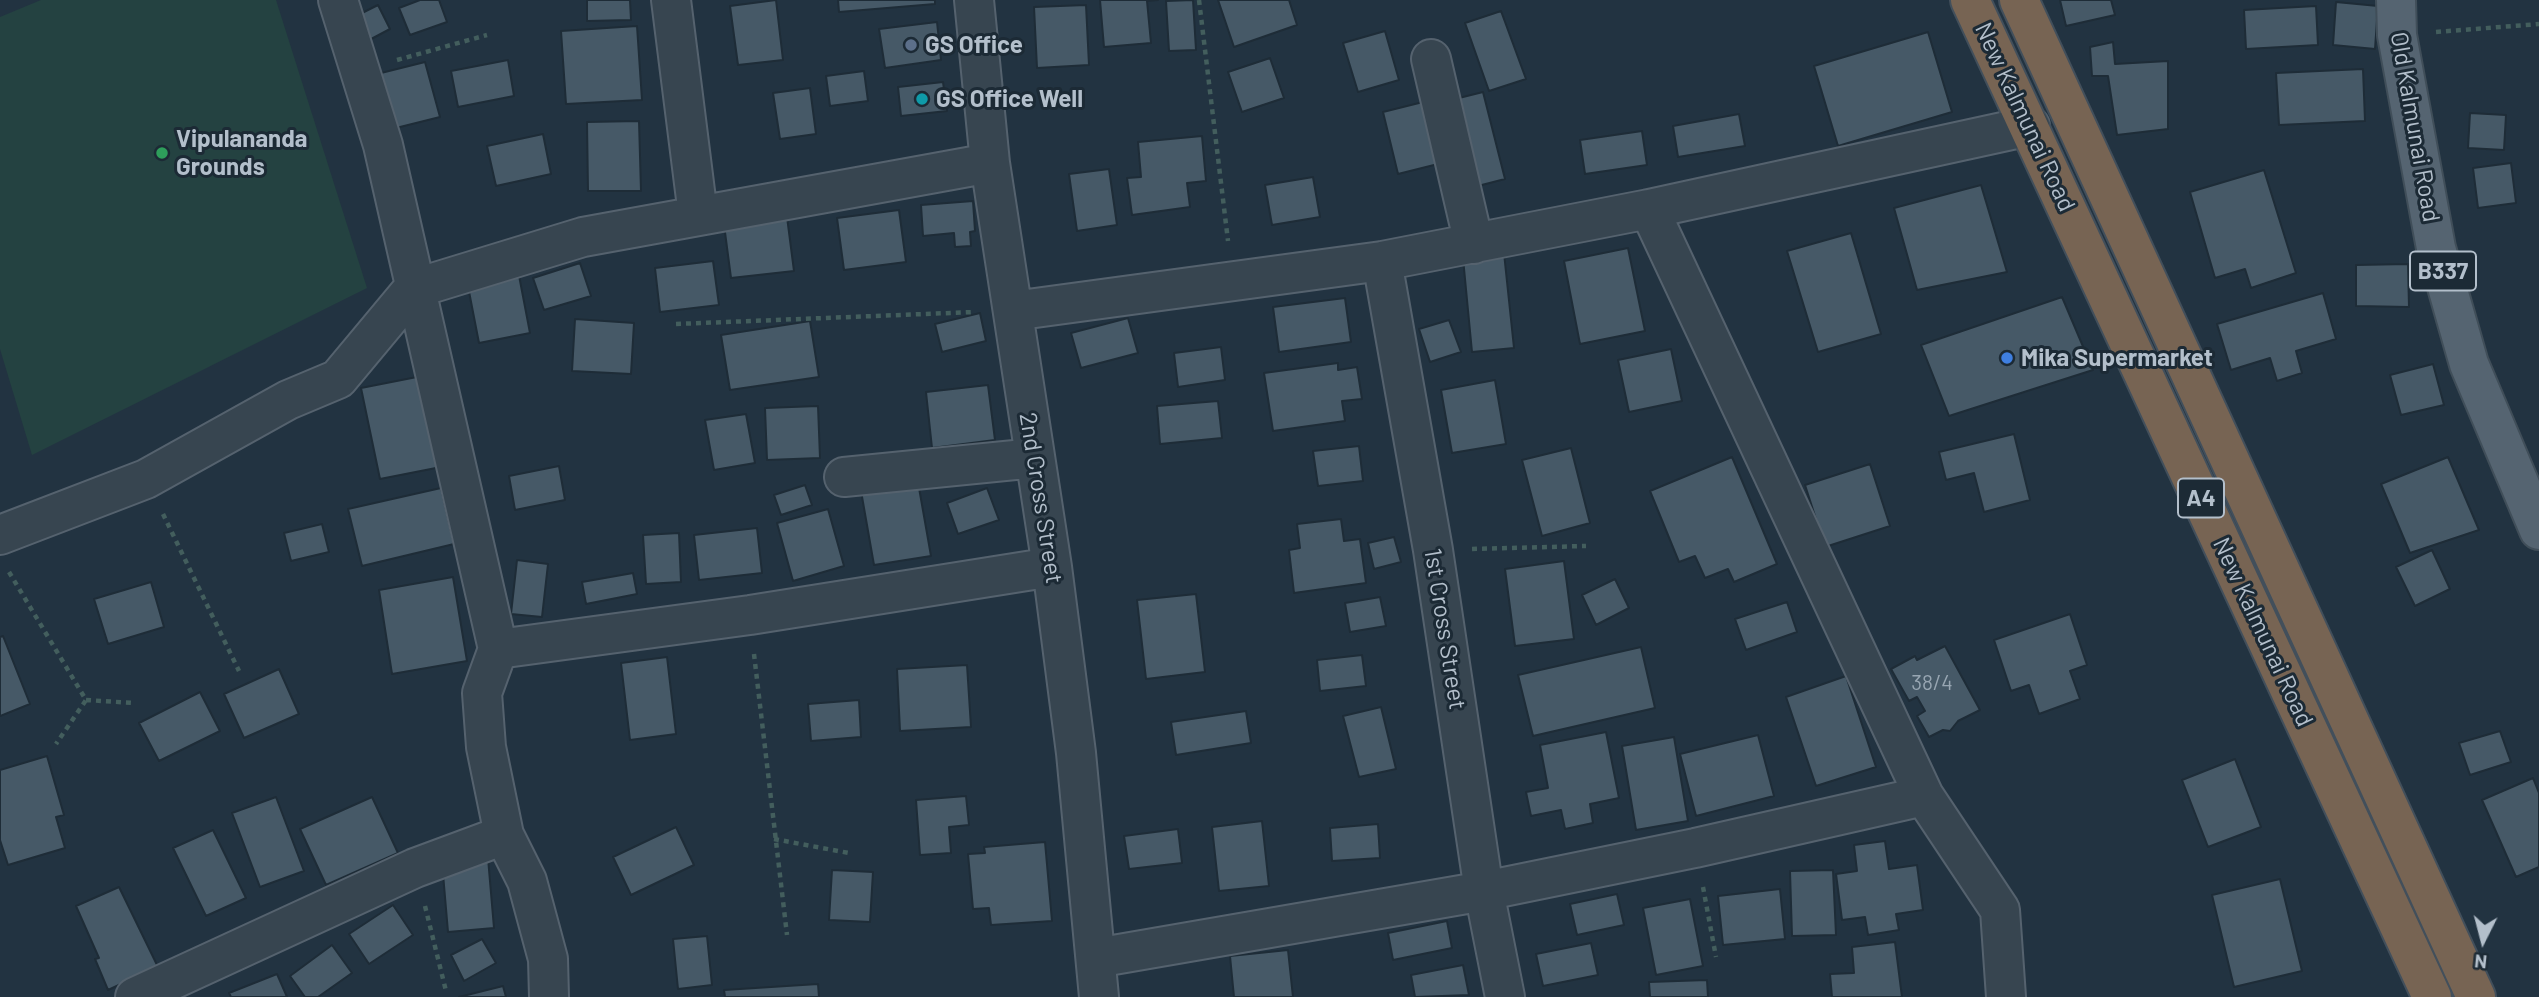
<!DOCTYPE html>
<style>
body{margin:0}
#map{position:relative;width:2539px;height:997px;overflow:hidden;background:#223341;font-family:Barlow,sans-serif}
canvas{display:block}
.north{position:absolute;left:2448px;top:906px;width:70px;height:70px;-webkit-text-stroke:5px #1c2a35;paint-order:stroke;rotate:186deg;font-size:19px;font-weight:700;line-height:28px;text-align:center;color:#b3bfcb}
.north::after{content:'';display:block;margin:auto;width:24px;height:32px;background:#b3bfcb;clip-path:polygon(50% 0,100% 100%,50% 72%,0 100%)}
</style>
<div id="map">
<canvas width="2539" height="997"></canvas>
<div class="north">N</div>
</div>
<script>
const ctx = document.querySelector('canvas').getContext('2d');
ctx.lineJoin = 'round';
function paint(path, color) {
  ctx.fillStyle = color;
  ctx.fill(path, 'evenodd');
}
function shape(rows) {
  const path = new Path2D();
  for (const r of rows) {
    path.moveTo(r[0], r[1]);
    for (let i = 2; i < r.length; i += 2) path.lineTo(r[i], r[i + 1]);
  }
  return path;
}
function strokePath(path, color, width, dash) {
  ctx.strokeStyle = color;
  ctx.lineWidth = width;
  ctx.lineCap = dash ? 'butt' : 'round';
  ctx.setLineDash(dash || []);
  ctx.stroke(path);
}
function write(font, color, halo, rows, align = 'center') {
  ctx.font = font + ' Barlow,sans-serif';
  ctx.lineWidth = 6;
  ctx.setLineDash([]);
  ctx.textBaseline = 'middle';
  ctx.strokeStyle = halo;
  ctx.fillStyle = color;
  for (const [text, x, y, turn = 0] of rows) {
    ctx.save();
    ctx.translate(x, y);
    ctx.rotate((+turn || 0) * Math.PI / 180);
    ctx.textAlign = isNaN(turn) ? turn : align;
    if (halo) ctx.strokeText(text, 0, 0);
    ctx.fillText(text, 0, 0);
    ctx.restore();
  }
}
const green = shape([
 [41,0,276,0,367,288,32,455,0,349,0,17]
]);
const building = shape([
 [420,0,439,0,447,22,410,35,399,8,420,0],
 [587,0,630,0,631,20,587,21,587,0],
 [776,0,783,60,738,65,730,6,776,0],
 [838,0,935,0,935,4,839,12,838,0],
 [1100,0,1158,0,1147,1,1151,43,1104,47,1100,0],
 [1193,0,1196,50,1169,51,1166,1,1193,0],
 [1218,0,1289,0,1297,25,1234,47,1218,0],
 [2060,0,2111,0,2115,15,2066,26,2060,0],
 [2336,2,2378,6,2375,49,2333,45,2336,2],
 [378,5,390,29,358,46,346,21,378,5],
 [1086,5,1089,65,1037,68,1034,7,1086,5],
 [2316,6,2318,45,2246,49,2244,10,2316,6],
 [1501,11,1526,79,1489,91,1465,23,1501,11],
 [937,22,941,60,885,68,879,29,937,22],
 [637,26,642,100,566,104,561,31,637,26],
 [1385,31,1399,80,1358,92,1343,43,1385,31],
 [1928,32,1952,112,1838,146,1814,66,1928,32],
 [2113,42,2115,64,2168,61,2168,129,2117,135,2108,76,2092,76,2090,47,2113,42],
 [1270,58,1284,98,1242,112,1228,72,1270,58],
 [508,60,514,96,458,107,451,71,508,60],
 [425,62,440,117,396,128,381,73,425,62],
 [2363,69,2365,121,2279,125,2276,73,2363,69],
 [864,71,868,101,830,106,826,76,864,71],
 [943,82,947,111,901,116,898,87,943,82],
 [810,88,816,134,780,139,773,93,810,88],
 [1483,92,1505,179,1474,187,1451,100,1483,92],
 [1431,100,1446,162,1398,174,1383,112,1431,100],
 [2470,113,2506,115,2504,150,2468,148,2470,113],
 [1739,114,1745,146,1678,157,1673,126,1739,114],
 [639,121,641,191,588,191,587,122,639,121],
 [1642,131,1647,165,1585,174,1580,140,1642,131],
 [543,134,551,174,496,186,487,146,543,134],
 [1202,136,1206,181,1187,183,1190,207,1132,215,1127,178,1141,177,1138,142,1202,136],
 [2511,163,2516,203,2478,208,2473,168,2511,163],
 [1109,169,1117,225,1077,231,1069,174,1109,169],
 [2264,170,2296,273,2251,288,2245,269,2215,278,2190,192,2264,170],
 [1313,177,1320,217,1272,225,1265,185,1313,177],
 [1981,185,2007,272,1917,290,1894,208,1981,185],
 [973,201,975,231,970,232,971,246,955,247,954,233,923,236,921,205,973,201],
 [786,209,794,271,731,278,723,217,786,209],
 [899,210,906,262,844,270,837,218,899,210],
 [1851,233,1881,334,1818,352,1787,251,1851,233],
 [1628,248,1645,331,1580,344,1564,261,1628,248],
 [1504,253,1514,348,1472,352,1463,258,1504,253],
 [713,261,719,305,660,312,655,268,713,261],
 [580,263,591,296,544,310,533,278,580,263],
 [2408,264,2409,307,2356,306,2356,265,2408,264],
 [517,265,530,333,479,343,466,276,517,265],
 [2323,293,2336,339,2296,351,2302,373,2277,381,2270,358,2231,370,2217,324,2323,293],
 [2062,297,2093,370,1949,416,1921,345,2062,297],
 [1345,298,1351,342,1279,352,1273,307,1345,298],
 [980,313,986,341,942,352,935,324,980,313],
 [1128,318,1138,353,1081,368,1071,333,1128,318],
 [575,319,634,323,631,374,572,371,575,319],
 [1449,320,1461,352,1430,362,1419,329,1449,320],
 [810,321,819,377,730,390,721,335,810,321],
 [1221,347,1225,380,1178,387,1174,353,1221,347],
 [1671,349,1682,401,1629,412,1618,360,1671,349],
 [1338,363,1338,370,1357,367,1362,399,1342,401,1345,421,1273,431,1264,373,1338,363],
 [2433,364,2444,405,2401,415,2390,375,2433,364],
 [422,376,441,467,380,479,361,388,422,376],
 [1495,380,1506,444,1452,453,1441,390,1495,380],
 [988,385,995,440,932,448,926,392,988,385],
 [1218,401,1222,438,1160,444,1157,406,1218,401],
 [818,406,820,458,767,460,765,408,818,406],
 [746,414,755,463,714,470,705,420,746,414],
 [2014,434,2030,500,1984,512,1974,473,1946,480,1939,452,2014,434],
 [1359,446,1363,481,1318,486,1313,451,1359,446],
 [1571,448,1590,523,1542,536,1522,460,1571,448],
 [1732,457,1777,564,1734,582,1728,569,1705,578,1695,556,1679,562,1650,491,1732,457],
 [2448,457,2479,530,2410,553,2381,484,2448,457],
 [1870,464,1890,526,1825,547,1805,485,1870,464],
 [559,466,565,500,515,510,509,476,559,466],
 [918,482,931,556,874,565,861,491,918,482],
 [805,485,812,505,781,515,774,495,805,485],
 [441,488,454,544,362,566,348,509,441,488],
 [987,488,999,520,958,534,947,503,987,488],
 [828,509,844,566,793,581,777,523,828,509],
 [1341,519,1344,541,1360,539,1366,583,1294,593,1289,550,1300,548,1297,524,1341,519],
 [322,524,329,552,291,561,284,533,322,524],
 [757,528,762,573,699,580,694,535,757,528],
 [679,533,681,582,646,584,643,535,679,533],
 [1394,537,1401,562,1374,569,1368,543,1394,537],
 [2432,550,2450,589,2415,606,2396,567,2432,550],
 [517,560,548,564,542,617,511,614,517,560],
 [1564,561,1574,639,1515,646,1505,569,1564,561],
 [633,573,637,594,586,604,582,582,633,573],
 [453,577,467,661,392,674,379,590,453,577],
 [1615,579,1629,608,1596,625,1582,595,1615,579],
 [151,582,164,627,108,644,94,599,151,582],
 [1196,594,1205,672,1146,679,1137,600,1196,594],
 [1380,597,1386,626,1350,632,1345,603,1380,597],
 [1787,602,1797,632,1746,650,1735,619,1787,602],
 [2070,614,2087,665,2070,671,2080,699,2039,714,2029,685,2011,691,1994,640,2070,614],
 [3,636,30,704,0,716,0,637,3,636],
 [1945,646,1980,710,1958,721,1950,731,1943,730,1929,737,1917,716,1925,711,1917,697,1909,701,1891,669,1915,656,1917,660,1945,646],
 [1641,647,1655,708,1533,736,1518,675,1641,647],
 [1362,655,1366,686,1320,691,1317,660,1362,655],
 [667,657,676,734,630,740,621,663,667,657],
 [967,665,971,727,900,731,897,669,967,665],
 [279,669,299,714,244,738,224,694,279,669],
 [1846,676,1876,767,1816,786,1786,697,1846,676],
 [200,692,220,731,159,761,139,723,200,692],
 [859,700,861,737,811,741,808,704,859,700],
 [1381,707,1396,769,1359,777,1343,716,1381,707],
 [1246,711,1251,743,1176,755,1171,722,1246,711],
 [2500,731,2511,762,2470,775,2459,743,2500,731],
 [1606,732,1619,798,1590,804,1593,823,1565,829,1561,810,1531,816,1526,792,1548,788,1540,745,1606,732],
 [1758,735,1774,796,1696,816,1680,754,1758,735],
 [1674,737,1688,821,1636,830,1622,746,1674,737],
 [47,756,64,815,56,817,65,848,8,865,0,840,0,770,47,756],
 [2235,759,2261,827,2208,847,2182,780,2235,759],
 [2533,778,2539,793,2539,867,2516,877,2482,800,2533,778],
 [966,796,969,825,949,827,951,853,920,855,916,800,966,796],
 [276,797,304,871,260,887,232,813,276,797],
 [372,797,398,853,326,885,300,829,372,797],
 [1262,821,1269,886,1219,891,1212,827,1262,821],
 [1378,824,1380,858,1332,861,1330,828,1378,824],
 [676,827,694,865,631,895,613,857,676,827],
 [1178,829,1182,863,1129,869,1124,836,1178,829],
 [213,830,246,898,206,916,173,848,213,830],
 [1885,841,1889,869,1917,865,1923,910,1896,914,1899,930,1868,935,1865,917,1842,920,1836,874,1857,871,1854,845,1885,841],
 [1045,842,1052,921,991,925,989,908,973,909,968,854,985,853,984,847,1045,842],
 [488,858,494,928,448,932,442,862,488,858],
 [832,870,873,872,870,922,829,920,832,870],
 [1833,870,1836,935,1792,936,1790,871,1833,870],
 [2280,879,2302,971,2234,987,2212,895,2280,879],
 [119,887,158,967,108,990,95,959,99,958,76,906,119,887],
 [1780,889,1785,939,1723,945,1718,896,1780,889],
 [1617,894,1624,925,1577,935,1570,904,1617,894],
 [1690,899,1703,966,1656,975,1643,908,1690,899],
 [393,905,413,935,369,964,349,934,393,905],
 [1447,921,1452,948,1393,960,1388,933,1447,921],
 [707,936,712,985,678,989,673,939,707,936],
 [482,939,496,963,464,981,451,955,482,939],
 [1895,942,1902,997,1832,997,1830,974,1854,973,1852,947,1895,942],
 [1591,943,1598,975,1543,986,1536,954,1591,943],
 [332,945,352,973,318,997,305,997,290,976,332,945],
 [1288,950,1293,997,1234,997,1230,956,1288,950],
 [1463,965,1469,995,1415,997,1411,975,1463,965],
 [277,974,287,997,231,997,229,993,277,974],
 [1707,980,1708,997,1650,997,1649,982,1707,980],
 [818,984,819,997,725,997,724,990,818,984],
 [503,986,506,997,459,997,503,986]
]);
const path = shape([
 [1199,0,1228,241],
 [2436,32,2539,24],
 [397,60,487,35],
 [676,324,974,312],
 [163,514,239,671],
 [1472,549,1586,546],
 [9,572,86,700,56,744],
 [754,654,787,935],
 [86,700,134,703],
 [774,839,849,853],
 [1703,887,1716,957],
 [425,906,446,991]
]);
const minor = shape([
 [338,0,383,145,498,649,482,693,486,747,504,835,527,881,548,959,549,997],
 [671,0,698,215],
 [974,0,990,163,1052,567,1076,753,1099,997],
 [1431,59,1474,244],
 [1649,209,1924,796,2000,910,2006,997],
 [1382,261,1433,550,1484,891,1505,997],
 [1013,311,1382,261,1649,209,2030,126],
 [844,477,1035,458],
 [0,535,146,479,288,400,338,379,413,289,583,237,990,163],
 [498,649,750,615,1052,567],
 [1096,958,1484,891,1695,848,1924,796],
 [135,997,415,868,504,835]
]);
const major = shape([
 [2396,0,2397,35,2436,248,2469,364,2539,530]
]);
const highway = shape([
 [1970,0,2432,997],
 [2019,0,2476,997]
]);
const markers = [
 [911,45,7,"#5c6f8a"],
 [922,99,7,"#0f9aa8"],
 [162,153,7,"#2e9e5b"],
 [2007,358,7,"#3f7fe0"]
];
const numberNames = [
 ["38/4",1932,683]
];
const shields = [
 [2443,271,66],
 [2201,498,46]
];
const shieldNames = [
 ["B337",2443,271],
 ["A4",2201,498]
];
const poiNames = [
 ["GS Office",925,45],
 ["GS Office Well",936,99],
 ["Vipulananda",176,139],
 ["Grounds",176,167],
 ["Mika Supermarket",2021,358]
];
const streetNames = [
 ["New Kalmunai Road",2025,117,65],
 ["Old Kalmunai Road",2415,127,80],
 ["2nd Cross Street",1041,498,81],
 ["1st Cross Street",1445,629,81],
 ["New Kalmunai Road",2263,632,65]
];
paint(green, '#244241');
paint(building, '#465967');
strokePath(building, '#1e2c37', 2);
strokePath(minor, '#55626e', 42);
strokePath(major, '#404e59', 42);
strokePath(highway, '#424f5b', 42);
strokePath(path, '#435e5d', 4.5, [5, 5]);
strokePath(minor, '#374550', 38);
strokePath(major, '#556471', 38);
strokePath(highway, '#776453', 38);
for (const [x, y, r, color] of markers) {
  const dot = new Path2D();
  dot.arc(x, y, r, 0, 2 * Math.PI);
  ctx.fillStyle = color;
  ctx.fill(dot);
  strokePath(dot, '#1c2a35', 2.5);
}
write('21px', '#98a6b2', null, numberNames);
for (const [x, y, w] of shields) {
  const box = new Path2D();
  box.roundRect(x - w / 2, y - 19.5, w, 39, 5);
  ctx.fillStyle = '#1c2a35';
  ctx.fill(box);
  strokePath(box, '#b3bfcb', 2);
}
write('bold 23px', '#b3bfcb', null, shieldNames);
write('bold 24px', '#b3bfcb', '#1c2a35', poiNames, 'left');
write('24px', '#b3bfcb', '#1c2a35', streetNames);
</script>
